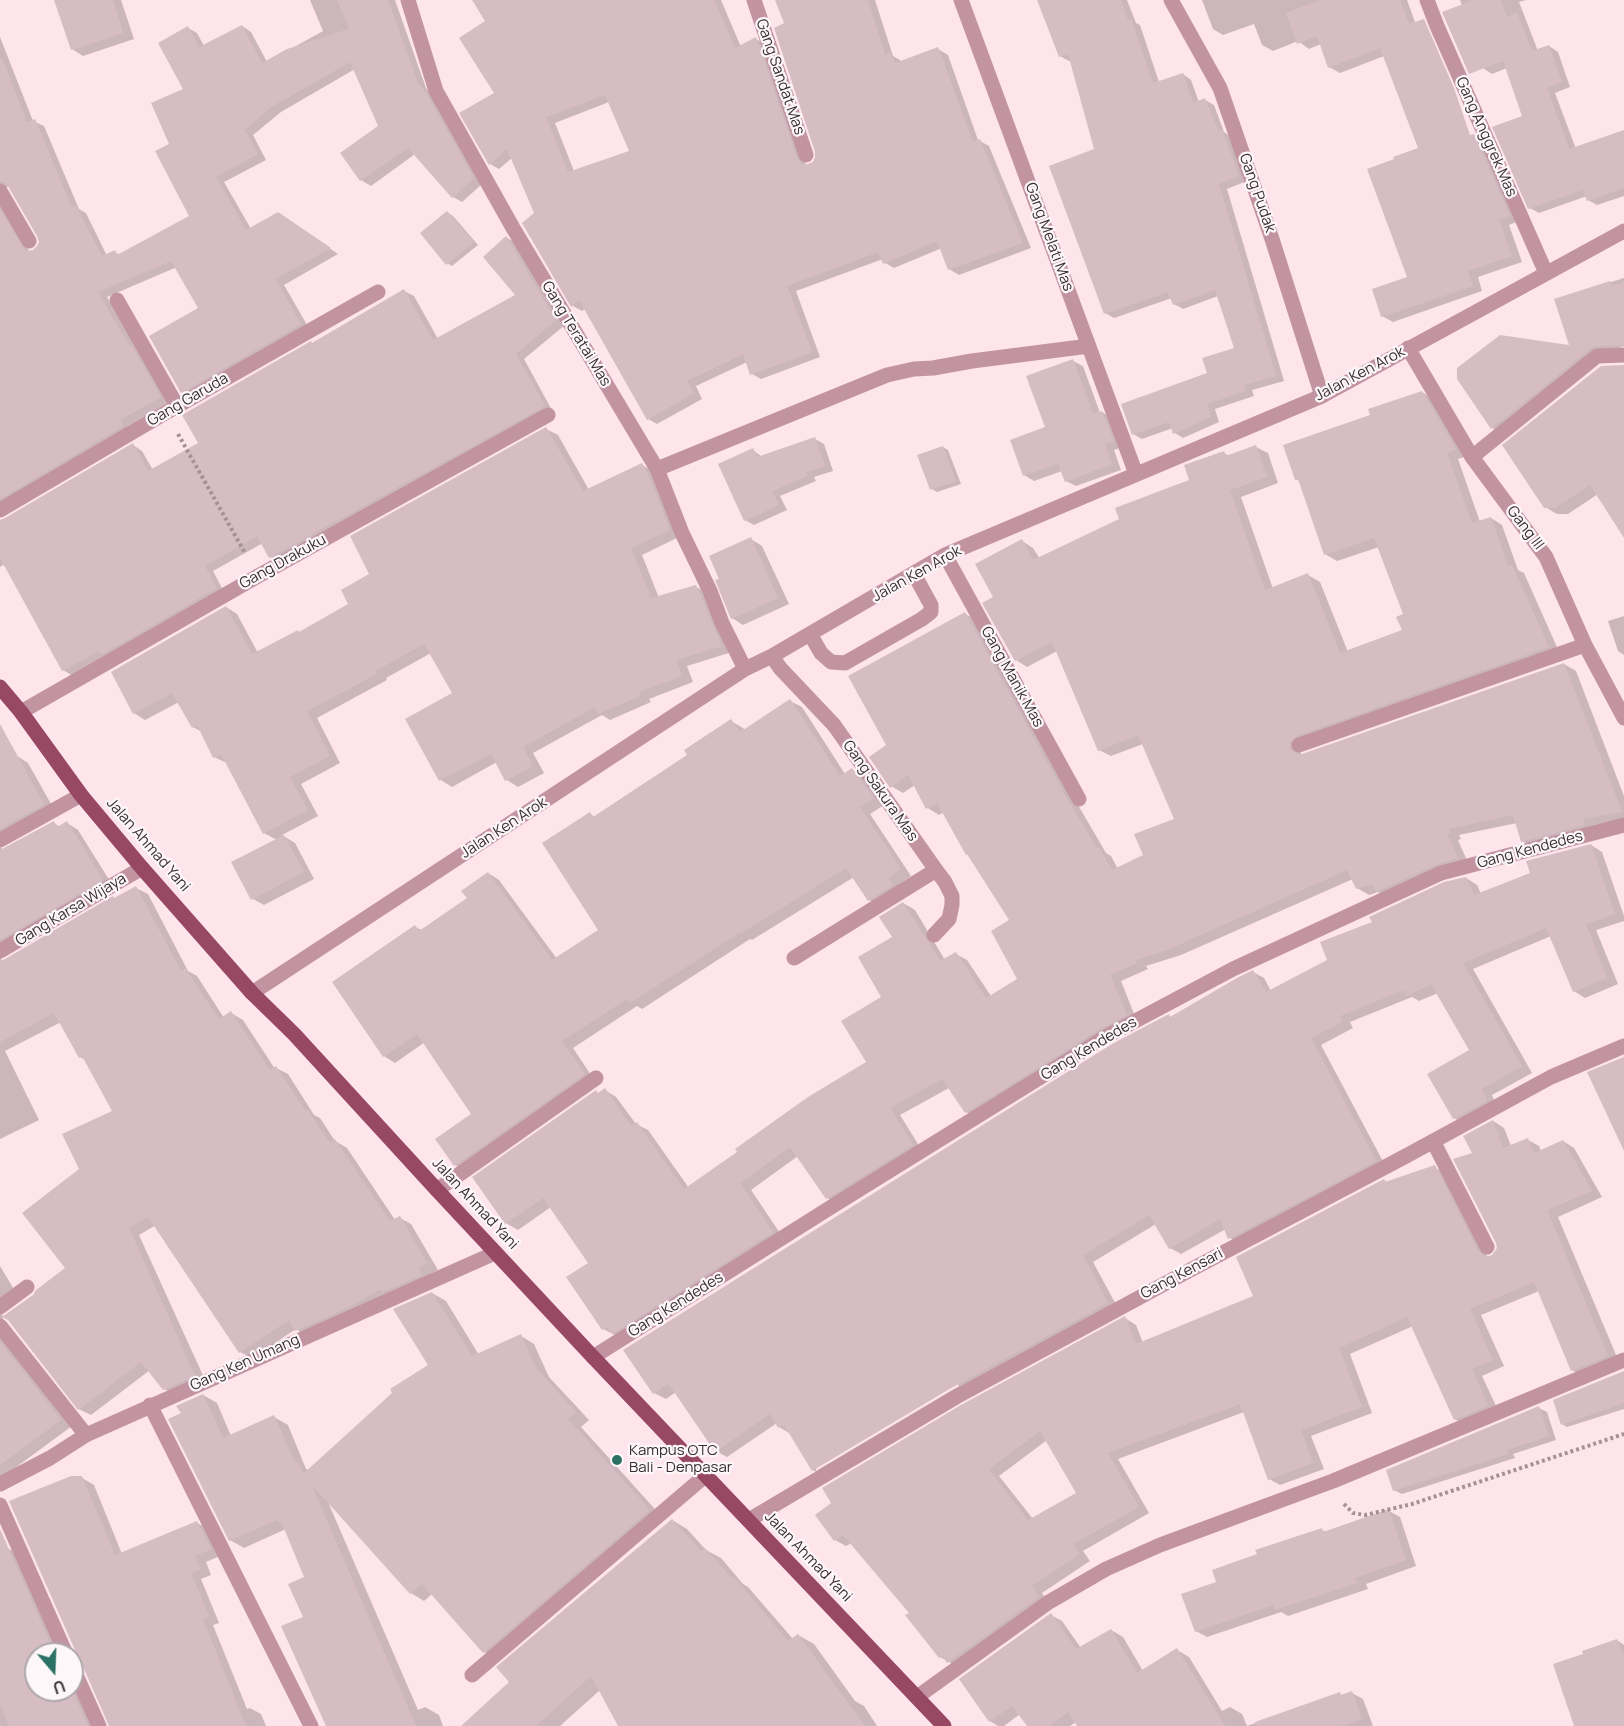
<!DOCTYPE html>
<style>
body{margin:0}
#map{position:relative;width:1624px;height:1726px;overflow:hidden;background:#fee4eb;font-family:Manrope,sans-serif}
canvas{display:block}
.north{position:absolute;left:24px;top:1642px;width:60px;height:60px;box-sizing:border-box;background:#fdf7f9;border:2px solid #aea7a9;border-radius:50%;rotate:161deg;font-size:16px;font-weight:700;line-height:24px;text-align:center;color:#382e31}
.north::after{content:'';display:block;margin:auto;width:21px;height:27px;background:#2c7165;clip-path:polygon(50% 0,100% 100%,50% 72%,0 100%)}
</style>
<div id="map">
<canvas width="1624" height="1726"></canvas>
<div class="north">U</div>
</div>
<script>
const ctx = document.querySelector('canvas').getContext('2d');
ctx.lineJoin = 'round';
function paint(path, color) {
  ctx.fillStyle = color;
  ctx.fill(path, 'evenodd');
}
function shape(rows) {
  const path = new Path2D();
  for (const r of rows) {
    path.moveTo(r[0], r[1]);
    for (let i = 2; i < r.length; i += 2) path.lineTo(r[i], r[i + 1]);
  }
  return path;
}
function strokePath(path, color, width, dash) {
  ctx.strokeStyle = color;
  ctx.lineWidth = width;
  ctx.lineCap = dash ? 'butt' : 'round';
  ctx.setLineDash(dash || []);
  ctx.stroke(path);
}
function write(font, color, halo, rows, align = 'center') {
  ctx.font = font + ' Manrope,sans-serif';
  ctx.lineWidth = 4.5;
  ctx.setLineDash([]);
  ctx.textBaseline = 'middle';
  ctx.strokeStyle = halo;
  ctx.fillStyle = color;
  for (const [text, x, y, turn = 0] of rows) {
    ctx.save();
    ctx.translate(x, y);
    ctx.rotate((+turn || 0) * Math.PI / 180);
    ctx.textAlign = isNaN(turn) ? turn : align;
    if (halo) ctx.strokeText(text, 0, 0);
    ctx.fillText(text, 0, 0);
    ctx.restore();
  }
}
const shadow = shape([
 [74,0,121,0,134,39,83,56,72,49],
 [310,0,395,0,426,88,436,100,482,184,462,202,453,197,415,154,371,186,361,180,342,154,380,126,355,69,281,112,253,135,266,160,224,182,251,229,288,220,338,254,284,285,310,330,191,397,182,392,200,308,177,267,107,297,169,402,128,426,132,432,0,511,0,520,5,520,133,445,142,451,153,470,200,444,313,344,404,291,414,296,438,339,517,295,507,238,516,243,565,325,524,359,553,412,280,562,270,557,263,543,213,571,225,594,73,676,63,670,5,564,0,567,0,37,33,121,44,126,79,209,86,213,107,256,115,252,120,255,191,216,171,145,185,89,188,28,197,33,204,46,242,26,251,32,267,62,323,31],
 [6,187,11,187,39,236,39,246,34,251,29,251,0,202],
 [474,0,721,0,741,47,756,39,765,44,806,165,815,162,817,152,786,23,777,0,875,0,893,56,900,60,901,63,938,49,948,55,978,140,989,146,1031,248,959,275,949,269,942,248,894,268,885,263,883,259,796,291,820,357,761,379,752,374,747,362,696,386,702,399,657,424,648,419,586,308,582,311,573,306,523,224,536,213,512,158,499,169,490,164,496,94,488,22],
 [609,102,631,152,574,171,555,123],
 [1039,0,1127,0,1136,23,1140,25,1159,82,1183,74,1191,80,1199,102,1205,100,1214,105,1224,132,1230,136,1247,181,1227,189,1284,381,1252,390,1254,396,1215,409,1219,422,1183,438,1175,433,1173,428,1142,439,1133,434,1209,374,1236,349,1218,296,1183,309,1174,304,1172,298,1114,318,1105,313,1096,150,1071,60,1069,61,1060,56],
 [1202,0,1407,0,1460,145,1476,140,1486,146,1519,221,1509,225,1522,262,1478,277,1482,291,1393,322,1382,316,1409,278,1420,149,1384,56,1340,73,1329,67,1321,44,1309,49,1298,41,1273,51,1262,45,1254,24,1223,35,1213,29],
 [1460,0,1526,0,1519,2,1538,51,1549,46,1558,52,1570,87,1555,93,1576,149,1624,132,1624,196,1597,205,1588,200,1587,196,1539,213,1530,208,1524,116,1507,68,1492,74,1483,68],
 [448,213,453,216,478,245,452,266,447,263],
 [1624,278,1624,346,1593,356,1502,433,1492,428,1571,347,1555,300],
 [1073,361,1083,366,1100,413,1102,412,1112,418,1123,447,1114,450,1121,470,1076,486,1066,481,1062,471,1034,481,1024,475,1047,428],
 [1422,392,1433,399,1467,456,1458,459,1480,522,1491,518,1502,525,1518,570,1524,573,1560,654,1301,749,1301,756,1564,664,1576,671,1624,796,1624,819,1594,825,1596,831,1534,848,1522,841,1517,823,1459,835,1461,839,1458,840,1469,865,1389,898,1378,892,1369,895,1357,888,1353,879,1181,955,1146,966,1148,969,1121,981,1137,1021,977,1118,966,1112,949,1088,900,1115,923,1152,839,1204,827,1198,798,1156,751,1190,784,1239,615,1335,603,1329,590,1263,551,1207,518,1230,506,1223,596,1092,599,1094,605,1090,616,1097,636,1124,648,1130,689,1188,868,1063,883,997,894,938,903,903,915,910,945,960,956,954,967,960,991,996,1019,980,1011,921,944,812,939,815,928,808,915,785,903,793,891,786,888,746,965,614,977,620,1078,805,1106,853,1111,856,1118,869,1145,855,1176,820,1143,744,1111,756,1099,750,1057,651,1027,667,1016,660,995,597,1022,541,1033,548,1040,559,1121,519,1191,481,1224,453,1229,456,1256,447,1268,453,1278,483,1241,497,1273,589,1308,575,1320,582,1348,652,1404,631,1405,615,1379,547,1337,561,1325,554,1300,481,1296,479,1372,416],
 [1624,405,1624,537,1598,494,1568,514,1557,514,1545,507],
 [546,429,558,435,589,490,642,465,653,471,681,536,642,555,659,598,696,587,708,593,732,652,687,666,693,682,649,699,651,702,610,720,602,715,533,753,544,773,518,787,507,780,497,762,452,787,441,780,454,694,431,653,386,678,387,680,317,718,340,763,301,784,318,816,282,835,295,843,314,879,264,905,253,899,277,840,264,833,227,763,214,757,202,732,193,727,179,702,145,720,134,713,226,607,237,614,258,653,300,633,350,604,371,575],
 [815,439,824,444,833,471,814,477,816,481,780,496,787,510,754,525,745,520,753,450,762,457],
 [943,447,948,450,961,484,937,492,932,489],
 [751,539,762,546,789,604,743,625,732,618],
 [1624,616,1624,655,1618,651,1608,621],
 [790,701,802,707,845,774,852,770,864,776,884,805,870,814,911,876,899,884,880,906,869,900,854,877,752,940,750,939,642,1009,637,1006,573,1048,595,1081,466,1172,455,1165,473,1114,425,1042,395,1063,384,1056,415,927,422,930,469,899,488,873,499,880,557,959,600,931,590,814,595,817,689,756,731,721,743,728,745,731],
 [17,756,28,763,55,811,1,846,2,850,54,823,60,827,67,823,78,830,113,886,1,957,2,962,136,888,148,894,188,971,197,976,224,1018,231,1013,243,1020,275,1069,276,1068,288,1074,314,1115,320,1118,335,1141,347,1148,395,1220,400,1218,411,1224,438,1270,308,1337,296,1329,252,1358,240,1352,156,1225,139,1235,206,1382,176,1395,164,1389,150,1370,91,1415,79,1409,34,1296,67,1268,80,1170,114,1112,87,1061,80,1057,61,1022,5,1051,39,1120,0,1139,0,766],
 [1591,845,1602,852,1624,916,1624,921,1596,930,1618,984,1585,998,1574,991,1551,936,1473,969,1532,1073,1492,1095,1497,1107,1465,1125,1454,1118,1471,1051,1438,993,1419,1001,1412,997,1350,1022,1353,1028,1321,1045,1386,1167,1241,1244,1230,1238,1226,1229,1181,1254,1170,1248,1156,1224,1093,1262,1119,1310,824,1477,813,1470,791,1434,779,1427,777,1423,727,1457,716,1451,676,1392,666,1399,654,1393,1169,1016,1172,1018,1253,972,1264,978,1271,991,1329,961,1374,923,1466,878,1477,885,1481,894,1532,874],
 [957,1383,959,1386,816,1471,816,1467],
 [1493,1121,1504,1128,1511,1146,1528,1140,1539,1146,1541,1151,1563,1141,1574,1148,1602,1197,1558,1217,1619,1362,1584,1377,1572,1370,1539,1291,1481,1315,1504,1366,1482,1376,1499,1412,1466,1426,1455,1419,1413,1326,1350,1354,1372,1413,1311,1436,1324,1469,1280,1485,1269,1479,1244,1412,1118,1459,1149,1513,1083,1551,1090,1561,1042,1593,1050,1604,960,1668,940,1657,911,1613,852,1543,846,1546,835,1540,1125,1318,1136,1325,1143,1343,1254,1297,1384,1180,1388,1183,1434,1167,1446,1174,1488,1258,1493,1257,1498,1248,1474,1153],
 [1047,1440,1078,1493,1033,1519,999,1476],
 [0,1266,18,1296,2,1310,3,1320,8,1324,2,1328,72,1426,0,1479],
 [432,1293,446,1301,479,1355,521,1336,534,1344,549,1377,589,1420,581,1427,663,1518,498,1659,484,1652,432,1594,424,1601,411,1593,328,1502,418,1710,425,1707,439,1715,443,1726,369,1726,305,1618,306,1577,286,1529,244,1548,230,1540,183,1413,203,1395,217,1403,231,1436,274,1417,288,1425,306,1469,309,1470,430,1366],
 [1624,1372,1624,1409,1567,1427,1562,1424],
 [1539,1408,1547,1412,1556,1440,1513,1454,1515,1458,1402,1494,1394,1490],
 [82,1478,94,1485,122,1554,197,1523,209,1529,222,1555,206,1562,211,1575,201,1579,219,1623,213,1625,247,1709,250,1708,261,1714,266,1726,109,1726],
 [1389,1511,1400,1517,1416,1566,1366,1584,1368,1589,1288,1616,1281,1612,1207,1637,1196,1631,1218,1583,1322,1530,1326,1532],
 [672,1520,687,1529,706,1550,721,1558,743,1584,748,1587,793,1639,798,1635,814,1644,855,1701,864,1706,877,1726,620,1726,600,1690,560,1726,484,1726,511,1682],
 [7,1548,19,1554,63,1654,36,1654,36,1690,72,1690,72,1669,96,1726,0,1726,0,1550],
 [1051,1615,1062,1621,1081,1648,1111,1630,1123,1637,1143,1671,1177,1650,1189,1657,1222,1711,1230,1707,1242,1714,1247,1726,1078,1726,1076,1722,1070,1726,1028,1726,1020,1714,1004,1726,998,1726,990,1721],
 [1617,1640,1624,1645,1624,1726,1576,1726,1584,1654],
 [1352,1693,1363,1699,1373,1726,1247,1726,1339,1694,1343,1696]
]);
const building = shape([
 [54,0,113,0,123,33,71,50],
 [337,0,388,0,417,81,426,93,474,178,452,198,408,148,360,181,340,153,378,126,350,62,271,107,245,130,258,154,216,177,246,230,278,212,331,248,275,279,301,324,181,393,149,336,198,308,171,261,98,292,130,347,132,346,161,397,120,420,123,426,0,499,0,210,24,249,28,251,33,250,37,246,39,242,37,236,8,186,4,182,0,181,0,58,2,58,27,122,35,119,72,208,76,206,102,256,115,250,117,255,189,216,155,151,169,144,151,103,183,89,158,43,188,26,199,47,242,25,262,63,287,49,349,29],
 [472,0,714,0,735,48,756,37,797,158,800,163,805,165,813,162,815,157,815,152,774,28,784,23,775,0,868,0,885,55,890,52,895,63,938,47,973,142,980,139,1023,243,948,270,937,241,883,264,878,252,787,286,812,352,750,375,743,354,687,381,694,393,647,420,579,300,571,307,522,223,534,213,507,149,489,165,459,113,494,93,459,38,485,21],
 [605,95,629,151,568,172,546,117],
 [1037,0,1121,0,1128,20,1131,19,1153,83,1183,73,1193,103,1205,98,1218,130,1222,129,1239,176,1219,184,1276,376,1244,385,1246,391,1207,404,1211,417,1173,434,1169,422,1132,435,1121,404,1207,373,1202,358,1234,348,1215,290,1173,305,1168,292,1104,314,1049,166,1094,149,1068,54,1059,57],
 [1321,0,1400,0,1409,24,1424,19,1454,88,1470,135,1474,134,1510,216,1499,220,1512,256,1468,271,1473,286,1381,317,1372,289,1407,277,1367,169,1394,159,1393,157,1418,148,1380,48,1328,68,1317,36,1297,44,1286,13],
 [1474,0,1501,0,1507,17,1517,13,1532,51,1549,45,1562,82,1547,88,1569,149,1624,130,1624,188,1587,201,1583,190,1528,209,1492,127,1522,116,1503,61,1469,74,1442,12],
 [447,211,474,242,446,265,420,233],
 [506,236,556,320,516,354,545,406,269,558,257,536,205,566,217,588,101,655,99,651,62,671,0,558,0,520,5,518,133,443,148,471,198,443,182,415,311,341,312,343,404,289,433,340,515,295,483,257],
 [1610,281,1612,286,1624,282,1624,345,1597,346,1591,348,1491,429,1457,379,1457,368,1500,335,1569,345,1554,299],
 [1073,359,1093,414,1102,411,1114,441,1105,444,1112,464,1065,482,1058,464,1023,476,1010,440,1045,427,1026,376],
 [1624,365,1624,538,1590,485,1555,508,1544,508,1502,445,1601,366],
 [1422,391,1456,449,1447,453,1472,523,1491,517,1508,566,1512,565,1549,647,1296,736,1290,743,1290,749,1297,754,1302,754,1564,663,1622,812,1583,819,1585,825,1521,842,1513,815,1449,829,1450,833,1447,834,1458,858,1437,864,1376,892,1372,884,1356,889,1347,870,1169,949,1136,960,1137,963,1110,975,1127,1015,1102,1028,965,1113,942,1079,890,1108,913,1145,826,1199,790,1147,740,1183,773,1232,612,1334,607,1327,602,1330,566,1277,588,1263,543,1198,505,1224,472,1177,596,1090,598,1093,605,1088,631,1126,637,1122,684,1189,737,1152,735,1149,808,1097,866,1062,841,1021,881,997,858,957,892,937,879,917,903,902,940,961,956,952,986,998,1017,979,991,931,1009,920,967,854,966,855,937,803,926,809,908,775,890,788,869,757,886,745,848,676,965,612,1066,797,1097,848,1099,847,1112,870,1143,855,1134,834,1174,819,1138,735,1098,751,1052,642,1015,661,982,603,993,597,975,564,1022,539,1033,560,1119,519,1115,508,1189,480,1184,465,1224,451,1226,456,1256,445,1267,477,1230,490,1265,590,1308,573,1340,653,1402,630,1396,617,1403,614,1374,538,1324,555,1298,479,1295,480,1283,445,1370,415,1368,409],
 [546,427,583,491,642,463,647,472,670,530,631,548,651,598,696,585,722,646,676,660,682,676,639,692,640,696,598,714,595,707,523,747,533,766,505,781,491,754,439,781,405,719,452,693,424,644,375,671,377,674,307,711,330,756,290,777,308,810,263,834,221,754,213,758,197,725,192,728,172,693,133,714,111,672,226,606,252,654,298,630,299,632,348,604,341,590,369,574,350,536],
 [815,437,825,466,806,472,808,476,772,491,779,505,744,521,718,464,753,448,757,457],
 [943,446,956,481,930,490,917,455],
 [751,537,778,598,731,619,715,580,719,579,709,556],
 [790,699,840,776,852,768,874,798,860,807,901,869,888,878,893,885,868,901,846,868,740,934,739,933,630,1003,627,999,562,1041,585,1074,454,1166,435,1139,471,1114,417,1034,383,1057,332,982,415,925,419,931,467,898,461,891,488,872,552,960,598,930,542,843,590,812,593,817,687,755,684,750,731,719,740,732],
 [0,724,44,804,0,829],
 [54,821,57,827,67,821,103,880,0,940,0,850],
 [284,835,304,872,251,900,231,862],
 [1591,844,1615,914,1586,924,1607,978,1573,992,1546,928,1463,963,1522,1066,1482,1089,1487,1101,1453,1119,1427,1074,1469,1050,1431,984,1407,996,1404,990,1340,1016,1343,1022,1311,1038,1376,1161,1228,1239,1220,1219,1169,1249,1149,1215,1083,1255,1108,1303,951,1388,812,1471,784,1425,778,1428,770,1414,715,1452,668,1383,653,1394,623,1350,1112,1044,1169,1014,1170,1017,1237,978,1253,970,1266,992,1327,960,1320,942,1372,922,1369,917,1444,882,1466,877,1474,895,1530,873,1526,861],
 [136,886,181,971,185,968,219,1019,231,1011,270,1070,276,1066,306,1111,308,1110,330,1143,335,1139,390,1221,400,1216,427,1263,418,1268,422,1275,382,1292,381,1289,347,1308,295,1331,289,1320,239,1353,148,1217,129,1228,195,1376,163,1390,141,1362,78,1410,8,1320,2,1317,33,1295,36,1290,65,1268,22,1213,79,1169,62,1134,112,1111,82,1056,79,1058,54,1013,0,1042,0,961,5,959,113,896,114,898],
 [1624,1057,1624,1151,1587,1072],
 [1493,1120,1503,1148,1528,1138,1534,1153,1563,1140,1592,1191,1547,1210,1608,1356,1571,1371,1534,1282,1470,1309,1493,1360,1472,1369,1488,1406,1454,1420,1407,1317,1339,1348,1362,1407,1301,1430,1313,1463,1268,1480,1240,1404,1108,1453,1139,1507,1073,1544,1080,1554,1032,1586,1039,1597,947,1663,942,1655,939,1658,905,1615,909,1613,843,1535,834,1541,815,1515,831,1503,822,1488,961,1405,1125,1316,1136,1344,1253,1296,1236,1257,1384,1179,1385,1182,1435,1165,1478,1251,1486,1257,1492,1255,1497,1248,1496,1243,1453,1159,1472,1153,1463,1136],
 [1040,1431,1076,1493,1028,1520,989,1469],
 [432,1292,472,1356,521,1334,535,1367,576,1412,568,1419,650,1510,483,1653,422,1584,410,1594,311,1484,416,1726,326,1726,281,1626,303,1617,288,1584,304,1577,281,1521,279,1522,277,1520,229,1541,168,1419,181,1413,176,1406,203,1394,223,1438,274,1415,295,1463,298,1462,303,1474,392,1393,390,1389,428,1365,393,1309],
 [0,1342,61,1420,0,1465],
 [1624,1371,1624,1403,1561,1425,1553,1400],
 [1539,1406,1549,1436,1507,1450,1508,1454,1393,1491,1386,1470],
 [71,1476,82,1476,115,1555,197,1521,211,1549,195,1556,201,1569,191,1573,209,1616,203,1619,246,1726,109,1726,81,1662,75,1657,75,1650,9,1501],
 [1389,1509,1406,1560,1355,1578,1357,1583,1275,1610,1273,1605,1195,1632,1181,1594,1216,1582,1212,1570,1257,1554,1255,1550,1322,1528,1323,1532],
 [672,1519,701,1551,705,1548,731,1577,733,1576,788,1641,798,1634,865,1726,618,1726,591,1676,536,1726,461,1726,509,1682,496,1667],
 [0,1529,55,1654,36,1654,36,1690,72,1690,88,1726,9,1726,0,1705],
 [1051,1613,1076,1649,1111,1629,1137,1673,1177,1648,1225,1726,1077,1726,1068,1712,1049,1726,1027,1726,1012,1706,989,1722,959,1679],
 [1617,1639,1624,1655,1624,1726,1574,1726,1553,1664,1583,1654,1582,1651],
 [1352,1691,1362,1719,1341,1726,1256,1726,1255,1722,1340,1692,1341,1695]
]);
const path = shape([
 [178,434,245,553],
 [1344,1504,1353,1513,1365,1515,1412,1504,1624,1434]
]);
const minor = shape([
 [408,0,436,91,513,228,657,469,682,533,710,591,722,623,745,669],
 [754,0,806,155],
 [961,0,1136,474],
 [1171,0,1220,88,1272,239,1322,396],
 [1427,0,1437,26,1546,273],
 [0,191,29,241],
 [117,300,177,406],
 [1408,348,1472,457,1546,557,1585,645,1624,718],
 [1472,457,1597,356,1624,355],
 [657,469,887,375,914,369,933,368,972,361,1089,346],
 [0,510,165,413,378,292],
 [945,555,1079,799],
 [810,634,821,653,831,662,845,663,922,619,931,612,931,605,914,574],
 [772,656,780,668,834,725,936,870,945,882,952,896,952,905,949,919,934,935],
 [21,712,258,576,548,415],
 [1299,745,1585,645],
 [0,840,81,795],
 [0,951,142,868],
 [794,958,936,870],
 [252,993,745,669,772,656,945,555,1322,396,1624,231],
 [1433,1141,1487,1247],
 [437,1190,596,1078],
 [0,1307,27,1287],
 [0,1326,86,1435],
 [593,1357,836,1204,1107,1036,1233,969,1441,873,1624,825],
 [150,1405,311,1726],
 [0,1484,50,1458,86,1435,495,1253],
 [0,1505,66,1654],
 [749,1520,956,1397,1179,1276,1406,1156,1551,1077,1624,1046],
 [72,1666,99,1726],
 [472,1675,706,1475],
 [917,1697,1049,1602,1106,1569,1160,1545,1333,1481,1624,1360]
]);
const major = shape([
 [0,687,21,712,81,795,142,868,252,993,294,1034,437,1190,593,1357,944,1726]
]);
const markers = [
 [617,1460,6,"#2c7165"]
];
const streetNames = [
 ["Gang Sandat Mas",780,77,71],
 ["Gang Anggrek Mas",1486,137,66],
 ["Gang Pudak",1257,193,71],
 ["Gang Melati Mas",1049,237,70],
 ["Gang Teratai Mas",576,334,59],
 ["Jalan Ken Arok",1360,374,-28],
 ["Gang Garuda",188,400,-30],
 ["Gang III",1525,528,53],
 ["Gang Drakuku",283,562,-29],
 ["Jalan Ken Arok",917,574,-29],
 ["Gang Manik Mas",1012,677,61],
 ["Gang Sakura Mas",880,791,55],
 ["Jalan Ken Arok",504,828,-33],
 ["Jalan Ahmad Yani",148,845,49],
 ["Gang Kendedes",1530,850,-15],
 ["Gang Karsa Wijaya",71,910,-31],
 ["Gang Kendedes",1089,1049,-31],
 ["Jalan Ahmad Yani",475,1204,47],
 ["Gang Kensari",1182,1274,-28],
 ["Gang Kendedes",676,1305,-32],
 ["Gang Ken Umang",245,1363,-24],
 ["Jalan Ahmad Yani",808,1557,46]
];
const poiNames = [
 ["Kampus OTC",629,1451],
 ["Bali - Denpasar",629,1468]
];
paint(shadow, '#0003');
paint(building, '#d6bdc4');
strokePath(path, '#a39196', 4, [3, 3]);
strokePath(minor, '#c294a1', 15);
strokePath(major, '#974863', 15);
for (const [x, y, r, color] of markers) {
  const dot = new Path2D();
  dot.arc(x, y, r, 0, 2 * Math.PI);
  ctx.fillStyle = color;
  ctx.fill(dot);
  strokePath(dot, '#fdf7f9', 2);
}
write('15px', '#382e31', '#fdf7f9', streetNames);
write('15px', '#382e31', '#fdf7f9', poiNames, 'left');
</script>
